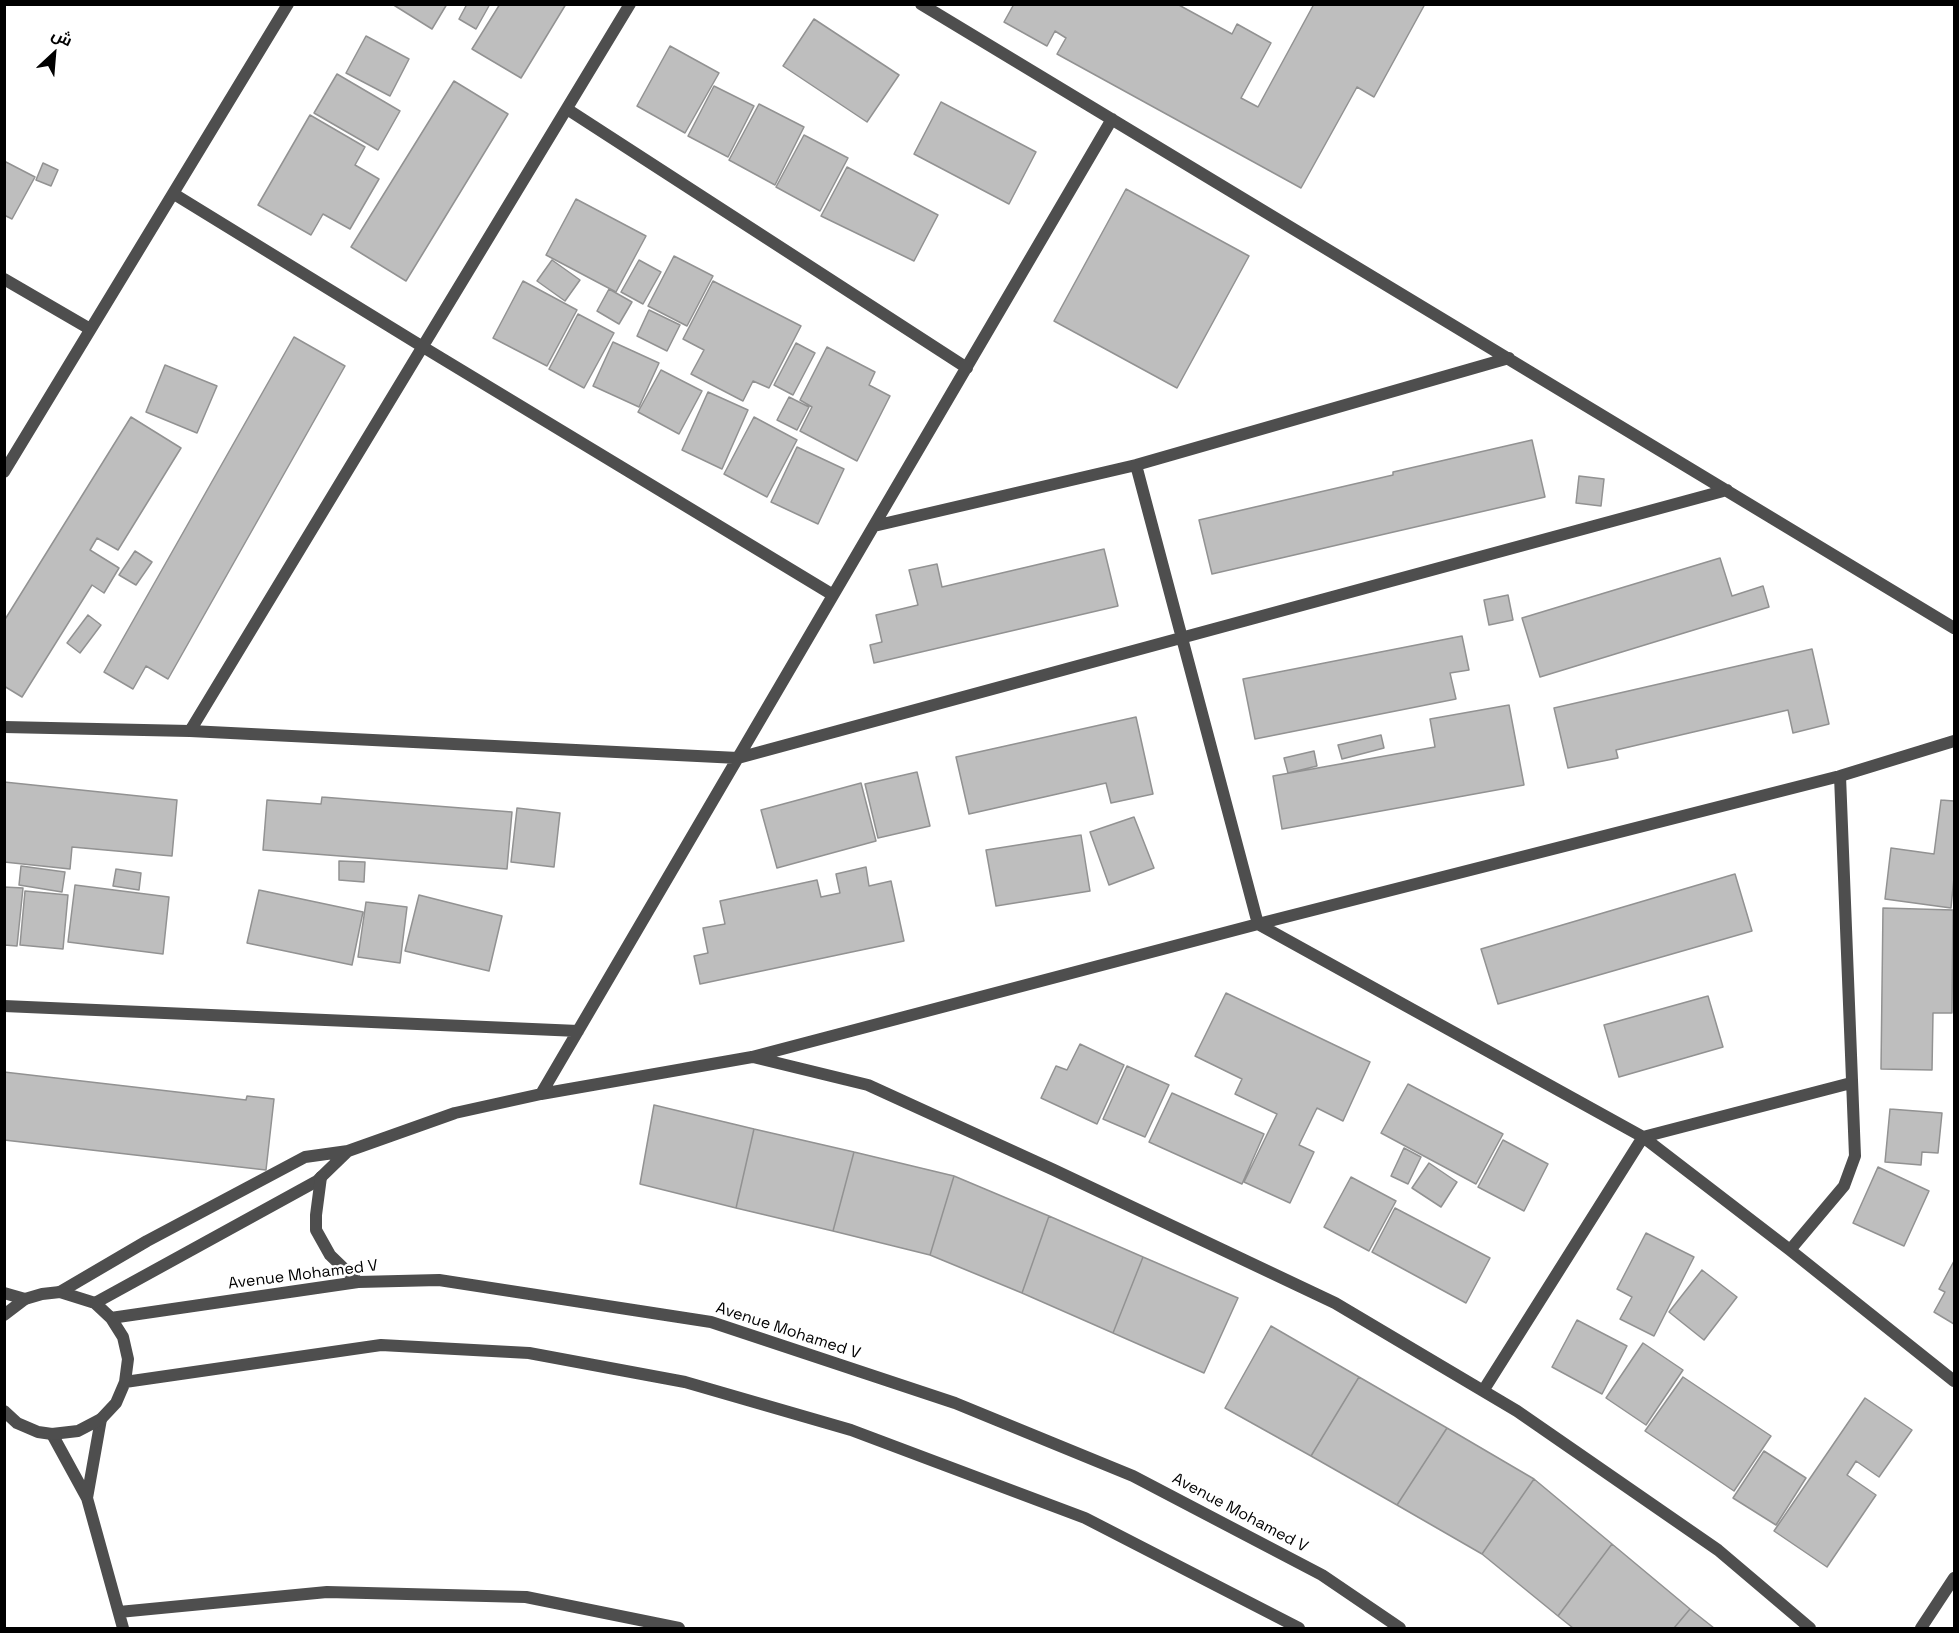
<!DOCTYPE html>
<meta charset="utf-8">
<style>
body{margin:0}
#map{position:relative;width:1959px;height:1633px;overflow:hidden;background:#fff;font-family:"Space Grotesk",Cairo,sans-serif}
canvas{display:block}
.frame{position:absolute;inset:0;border:6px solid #000;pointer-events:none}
.north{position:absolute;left:24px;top:24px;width:60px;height:60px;-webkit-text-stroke:4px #fff;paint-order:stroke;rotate:26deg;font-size:16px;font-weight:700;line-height:24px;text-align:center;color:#000}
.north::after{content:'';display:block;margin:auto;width:21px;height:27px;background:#000;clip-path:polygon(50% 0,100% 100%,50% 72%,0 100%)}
</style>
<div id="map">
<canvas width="1959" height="1633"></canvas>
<div class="frame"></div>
<div class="north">ش</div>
</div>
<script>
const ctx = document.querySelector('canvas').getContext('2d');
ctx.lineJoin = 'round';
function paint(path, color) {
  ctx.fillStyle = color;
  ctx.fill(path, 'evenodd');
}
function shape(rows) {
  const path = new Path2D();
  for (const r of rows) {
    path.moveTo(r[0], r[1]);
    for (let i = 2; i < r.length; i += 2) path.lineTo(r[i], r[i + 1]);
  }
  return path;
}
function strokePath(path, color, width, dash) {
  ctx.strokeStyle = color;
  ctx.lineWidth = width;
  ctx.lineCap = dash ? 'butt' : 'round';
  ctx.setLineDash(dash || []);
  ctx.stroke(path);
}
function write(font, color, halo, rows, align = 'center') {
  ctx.font = font + ' "Space Grotesk",sans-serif';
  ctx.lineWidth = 5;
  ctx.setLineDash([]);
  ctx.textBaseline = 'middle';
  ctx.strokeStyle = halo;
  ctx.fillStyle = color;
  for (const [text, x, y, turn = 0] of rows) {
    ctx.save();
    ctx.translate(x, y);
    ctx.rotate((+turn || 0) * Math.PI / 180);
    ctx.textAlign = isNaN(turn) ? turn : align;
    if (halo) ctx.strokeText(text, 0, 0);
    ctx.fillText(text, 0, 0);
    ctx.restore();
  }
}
const building = shape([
 [392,4,447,4,432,29,392,4],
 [467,4,490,4,476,29,459,19,467,4],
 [500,4,566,4,521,78,472,49,500,4],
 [1014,4,1177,4,1232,34,1237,24,1271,43,1241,98,1258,107,1314,4,1425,4,1374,97,1357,87,1301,188,1057,54,1066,38,1055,31,1047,46,1004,22,1014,4],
 [814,19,899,75,867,122,783,66,814,19],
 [366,36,409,59,390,96,346,73,366,36],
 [670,46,719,73,685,133,637,106,670,46],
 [337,74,400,111,378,150,314,113,337,74],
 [454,81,508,114,406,281,351,247,454,81],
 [714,86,754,106,728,157,688,136,714,86],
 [941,102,1036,152,1009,204,914,154,941,102],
 [759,104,804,127,775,185,729,160,759,104],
 [310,115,365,147,355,165,379,179,350,229,323,214,311,235,258,205,310,115],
 [804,135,848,158,820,211,776,187,804,135],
 [4,161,35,177,12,219,4,215,4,161],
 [43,163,58,170,51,186,36,180,43,163],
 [847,167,938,215,914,261,821,216,847,167],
 [1126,189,1249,256,1177,388,1054,321,1126,189],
 [576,199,646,236,616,292,546,255,576,199],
 [674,256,713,276,687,326,648,306,674,256],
 [552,260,580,280,565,301,537,281,552,260],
 [639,260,661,272,643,304,621,292,639,260],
 [523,281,577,310,547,366,493,338,523,281],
 [713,281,801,326,769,388,753,381,743,401,691,374,704,350,683,339,713,281],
 [609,289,632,302,619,324,597,311,609,289],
 [649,310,680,325,667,351,637,336,649,310],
 [578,314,614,333,584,388,549,369,578,314],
 [294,337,345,366,168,679,146,666,133,689,104,672,294,337],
 [613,342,659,363,639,407,593,386,613,342],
 [796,343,815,353,793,395,774,385,796,343],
 [827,347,875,372,869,385,890,396,857,461,800,431,812,407,800,400,827,347],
 [165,365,217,386,197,433,146,412,165,365],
 [661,370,702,391,679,434,638,412,661,370],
 [708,392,748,410,722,469,682,450,708,392],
 [789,397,809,407,797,430,777,420,789,397],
 [131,417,181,448,118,550,97,538,90,550,119,568,104,593,92,585,22,697,4,686,4,621,131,417],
 [754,417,797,440,767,497,724,474,754,417],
 [1532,440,1545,497,1212,574,1199,520,1393,475,1393,472,1532,440],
 [797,447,844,469,818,524,771,502,797,447],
 [1579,476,1604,479,1601,506,1576,503,1579,476],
 [1104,549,1118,606,874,663,870,645,882,642,876,615,918,605,909,570,937,564,942,587,1104,549],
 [135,551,152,562,136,585,119,575,135,551],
 [1720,558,1732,596,1763,586,1769,607,1540,677,1522,618,1720,558],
 [1508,595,1513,620,1489,625,1484,600,1508,595],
 [88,615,101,625,80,653,67,643,88,615],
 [1462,636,1469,670,1450,673,1456,699,1255,739,1243,679,1462,636],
 [1812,649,1829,724,1793,733,1788,710,1616,750,1618,758,1568,768,1554,708,1812,649],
 [1509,705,1524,785,1282,829,1273,776,1435,747,1430,719,1509,705],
 [1136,717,1153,794,1111,803,1106,783,969,814,956,757,1136,717],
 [1381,735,1384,748,1342,759,1338,745,1381,735],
 [1314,751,1317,766,1288,773,1284,758,1314,751],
 [917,772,930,826,878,838,865,784,917,772],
 [4,782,177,800,172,856,72,847,70,869,4,862,4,782],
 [861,783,876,841,777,868,761,810,861,783],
 [322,797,512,812,507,869,263,850,267,800,321,804,322,797],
 [1941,800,1954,801,1954,877,1951,908,1885,899,1891,848,1934,854,1941,800],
 [517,808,560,813,554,867,511,862,517,808],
 [1134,817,1154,868,1109,885,1090,832,1134,817],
 [1081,835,1090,891,996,906,986,850,1081,835],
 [339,861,365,862,364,882,339,880,339,861],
 [21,866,65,872,62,892,19,885,21,866],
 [866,867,869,886,891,881,904,941,700,984,694,956,708,953,703,928,725,924,720,901,817,880,821,897,840,893,836,874,866,867],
 [116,869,141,873,139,890,113,886,116,869],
 [1735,874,1752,931,1498,1004,1481,949,1735,874],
 [75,885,169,897,163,954,68,942,75,885],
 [4,887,23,888,17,946,4,945,4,887],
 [259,890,363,912,352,965,247,943,259,890],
 [25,891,68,895,63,949,20,945,25,891],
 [419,895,502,916,489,971,405,951,419,895],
 [366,902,407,907,400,963,358,957,366,902],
 [1883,908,1953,910,1952,1013,1933,1013,1932,1070,1881,1069,1883,908],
 [1226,993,1370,1062,1343,1121,1317,1108,1299,1145,1314,1152,1290,1203,1244,1182,1277,1114,1235,1094,1242,1079,1195,1056,1226,993],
 [1708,996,1723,1047,1619,1077,1604,1025,1708,996],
 [1080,1044,1124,1065,1097,1124,1041,1098,1056,1066,1067,1070,1080,1044],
 [1127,1066,1169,1085,1145,1137,1103,1119,1127,1066],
 [4,1072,246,1100,247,1096,274,1099,266,1170,4,1140,4,1072],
 [1408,1084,1503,1134,1476,1184,1381,1133,1408,1084],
 [1172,1093,1264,1134,1242,1184,1149,1142,1172,1093],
 [654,1105,754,1129,736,1208,640,1184,654,1105],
 [1890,1109,1942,1113,1938,1153,1922,1152,1921,1165,1885,1162,1890,1109],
 [754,1129,854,1152,833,1231,736,1208,754,1129],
 [1503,1140,1548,1164,1524,1211,1478,1187,1503,1140],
 [1404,1148,1421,1157,1408,1184,1391,1176,1404,1148],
 [854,1152,954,1176,930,1255,833,1231,854,1152],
 [1429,1163,1457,1182,1441,1207,1412,1188,1429,1163],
 [1878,1167,1929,1191,1904,1246,1853,1223,1878,1167],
 [954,1176,1049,1216,1022,1293,930,1255,954,1176],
 [1351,1177,1396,1201,1369,1251,1324,1227,1351,1177],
 [1395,1208,1490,1258,1466,1303,1372,1252,1395,1208],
 [1049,1216,1143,1257,1113,1333,1022,1293,1049,1216],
 [1646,1233,1694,1257,1654,1336,1620,1319,1632,1297,1617,1289,1646,1233],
 [1143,1257,1238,1298,1204,1373,1113,1333,1143,1257],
 [1954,1261,1954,1324,1934,1312,1945,1292,1939,1289,1954,1261],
 [1702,1270,1737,1297,1704,1340,1669,1312,1702,1270],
 [1577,1320,1627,1346,1602,1394,1552,1367,1577,1320],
 [1271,1326,1359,1377,1311,1456,1225,1408,1271,1326],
 [1643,1343,1683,1370,1646,1425,1606,1398,1643,1343],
 [1359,1377,1447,1428,1397,1505,1311,1456,1359,1377],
 [1683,1377,1771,1436,1734,1491,1645,1431,1683,1377],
 [1865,1398,1912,1430,1879,1477,1856,1461,1847,1475,1876,1495,1827,1567,1774,1531,1865,1398],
 [1447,1428,1534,1479,1482,1554,1397,1505,1447,1428],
 [1764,1451,1806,1478,1776,1525,1733,1498,1764,1451],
 [1534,1479,1612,1544,1558,1616,1482,1554,1534,1479],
 [1612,1544,1690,1609,1674,1628,1573,1628,1558,1616,1612,1544],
 [1690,1609,1714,1628,1674,1628,1690,1609]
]);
const minor = shape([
 [921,4,1954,628],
 [567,109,967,368],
 [174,194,423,347,833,595],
 [4,279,90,329],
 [1136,465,1258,924,1643,1137,1790,1250,1954,1381],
 [4,472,288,4],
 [874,526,1136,465,1509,358],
 [4,727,190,731,738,758,1727,490],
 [190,731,630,4],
 [4,1006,578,1031],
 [753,1057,868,1085,1054,1170,1335,1303,1517,1411,1718,1550,1810,1628],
 [541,1094,1112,119],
 [1790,1250,1844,1186,1855,1156,1840,776],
 [60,1292,147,1241,305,1157,348,1151,455,1113,541,1094,752,1057,1258,924,1840,776,1954,741],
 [4,1293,25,1299],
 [95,1303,317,1181,348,1151],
 [1483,1391,1643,1137,1851,1083],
 [52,1434,87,1498,123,1628],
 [87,1498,101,1419],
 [119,1612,327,1592,526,1597,679,1628],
 [1921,1628,1954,1578]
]);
const tertiary = shape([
 [321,1177,316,1215,316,1230,330,1255,358,1282],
 [4,1315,25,1299,42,1294,60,1292,95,1303,111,1318,123,1337,128,1359,125,1382,116,1403,101,1419,78,1431,52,1434,38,1432,17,1423,4,1411],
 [111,1318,358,1282,439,1280,711,1322,955,1403,1133,1476,1322,1575,1400,1628],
 [125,1382,381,1345,529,1353,685,1382,851,1430,1085,1518,1299,1628]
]);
const streetNames = [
 ["Avenue Mohamed V",303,1275,-7],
 ["Avenue Mohamed V",788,1331,18],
 ["Avenue Mohamed V",1240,1513,28]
];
paint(building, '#bebebe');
strokePath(building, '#929292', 1.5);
strokePath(minor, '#4e4e4e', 12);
strokePath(tertiary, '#4e4e4e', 12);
write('16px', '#000', '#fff', streetNames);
</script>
